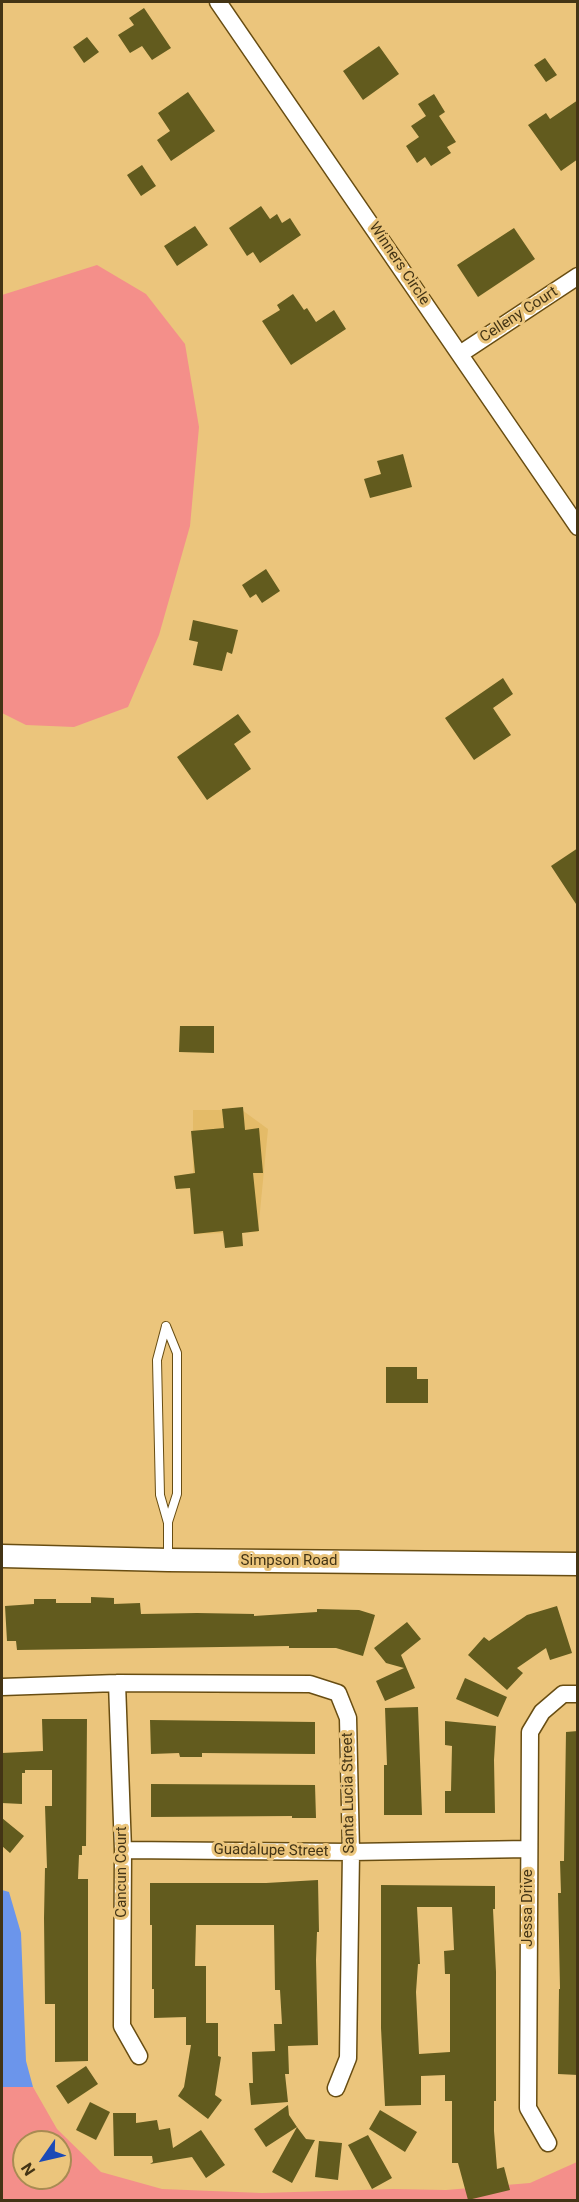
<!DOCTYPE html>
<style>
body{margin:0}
#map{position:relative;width:579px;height:2202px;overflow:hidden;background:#ebc57c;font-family:Roboto,sans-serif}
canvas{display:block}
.frame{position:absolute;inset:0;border:3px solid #433415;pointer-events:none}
.north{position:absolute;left:12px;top:2130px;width:60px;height:60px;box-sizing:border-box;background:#ebc57c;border:2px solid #a88b53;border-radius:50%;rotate:236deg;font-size:16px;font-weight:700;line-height:24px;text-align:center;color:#433415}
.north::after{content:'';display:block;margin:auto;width:21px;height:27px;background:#1b4ab7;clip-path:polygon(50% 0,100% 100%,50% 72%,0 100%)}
</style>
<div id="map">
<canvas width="579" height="2202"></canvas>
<div class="frame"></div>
<div class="north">N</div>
</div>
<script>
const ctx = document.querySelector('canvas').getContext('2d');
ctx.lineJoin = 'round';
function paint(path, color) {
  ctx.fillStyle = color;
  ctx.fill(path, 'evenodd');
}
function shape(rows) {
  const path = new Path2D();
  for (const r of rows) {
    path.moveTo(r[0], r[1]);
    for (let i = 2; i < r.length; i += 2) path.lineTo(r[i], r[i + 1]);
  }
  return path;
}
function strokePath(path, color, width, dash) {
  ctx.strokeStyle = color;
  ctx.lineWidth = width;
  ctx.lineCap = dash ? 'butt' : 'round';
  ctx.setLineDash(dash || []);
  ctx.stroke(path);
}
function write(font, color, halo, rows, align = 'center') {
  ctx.font = font + ' Roboto,sans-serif';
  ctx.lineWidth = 6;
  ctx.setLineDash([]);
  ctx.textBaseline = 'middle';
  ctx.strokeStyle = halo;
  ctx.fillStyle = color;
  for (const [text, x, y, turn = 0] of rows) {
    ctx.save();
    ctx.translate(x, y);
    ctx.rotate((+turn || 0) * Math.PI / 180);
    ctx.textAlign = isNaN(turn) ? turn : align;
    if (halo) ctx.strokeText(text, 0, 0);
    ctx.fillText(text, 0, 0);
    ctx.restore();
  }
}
const built = shape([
 [193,1110,242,1110,268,1129,258,1232,193,1234]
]);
const green = shape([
 [97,265,146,294,185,344,199,427,190,526,159,635,128,707,74,727,26,725,2,713,2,295],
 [2,2087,33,2087,57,2129,101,2172,162,2189,262,2193,393,2189,446,2190,530,2183,577,2162,577,2200,2,2200],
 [24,2142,60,2142,60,2178,24,2178]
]);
const water = shape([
 [2,1890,9,1892,21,1933,26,2061,33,2087,2,2087]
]);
const building = shape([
 [144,8,171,48,152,60,142,46,130,53,118,35,134,25,129,18],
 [87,37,99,52,84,63,73,47],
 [379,46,399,74,363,100,343,71],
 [545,58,557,75,546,82,534,65],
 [188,92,215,131,171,161,157,140,170,131,158,113],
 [434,94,445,112,439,116,456,142,447,147,451,153,431,166,425,157,417,163,406,146,419,137,411,126,426,116,418,104],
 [578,100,578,159,561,171,528,125,546,113,550,119],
 [142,165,156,186,141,196,127,175],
 [261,206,270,219,277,214,282,223,290,218,301,235,260,263,253,252,247,256,229,228],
 [195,226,208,245,177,266,164,246],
 [514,228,535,259,478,297,457,265],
 [293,294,304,310,307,308,316,322,334,310,346,329,291,365,262,321,280,310,277,305],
 [403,454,412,487,370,498,364,479,381,474,377,461],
 [266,569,280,591,262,603,256,594,250,598,242,585],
 [193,620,238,630,232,654,227,652,222,671,193,665,198,642,189,640],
 [503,678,513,694,493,708,511,735,474,760,445,718],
 [238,714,251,732,234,744,251,769,207,800,177,757],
 [578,848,578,907,551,866],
 [180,1026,214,1026,214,1053,179,1052],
 [243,1107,245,1130,259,1128,263,1173,253,1173,259,1231,242,1233,243,1246,225,1248,223,1231,194,1234,190,1188,176,1189,174,1176,195,1173,191,1131,224,1128,222,1109],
 [386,1367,417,1367,417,1379,428,1379,428,1403,386,1403],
 [91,1597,114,1598,114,1604,140,1603,141,1614,197,1613,254,1614,254,1616,317,1612,317,1609,359,1610,375,1615,363,1656,336,1648,289,1648,289,1646,17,1650,16,1641,7,1641,5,1606,34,1604,34,1599,56,1599,56,1603,91,1603],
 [557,1606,572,1653,550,1660,546,1648,517,1668,523,1673,507,1690,468,1655,484,1637,489,1641,527,1615],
 [407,1622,421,1639,401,1655,415,1688,385,1701,376,1681,404,1668,386,1663,374,1648],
 [465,1678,507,1697,498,1717,456,1699],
 [418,1707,422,1815,384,1815,384,1765,387,1765,385,1708],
 [42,1719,87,1719,86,1846,82,1846,82,1855,79,1855,78,1879,88,1879,88,2061,55,2062,55,2004,45,2004,44,1918,45,1868,47,1868,45,1806,52,1806,52,1770,25,1770,25,1773,22,1773,22,1804,2,1803,2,1753,43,1751],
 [150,1720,315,1722,315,1754,202,1753,202,1757,180,1757,179,1753,151,1754],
 [445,1721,496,1726,494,1760,495,1813,445,1813,445,1791,451,1791,452,1746,445,1745],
 [578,1731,578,2075,558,2074,559,1989,560,1989,558,1893,561,1893,560,1861,564,1861,566,1732],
 [151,1784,315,1785,316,1818,292,1818,292,1816,151,1817],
 [2,1818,24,1836,10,1853,2,1846],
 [318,1880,319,1932,317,1932,316,1960,318,2045,288,2046,289,2074,285,2074,288,2102,251,2105,249,2083,253,2083,252,2052,275,2051,274,2024,282,2024,280,1990,275,1990,274,1925,196,1925,195,1966,206,1966,206,2023,218,2023,218,2056,221,2057,215,2095,222,2100,208,2119,178,2096,184,2087,191,2045,186,2045,186,2017,154,2018,154,1989,152,1989,152,1925,150,1925,150,1883,266,1883],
 [381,1885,495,1886,495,1909,493,1909,496,1972,496,2101,494,2101,494,2131,497,2169,504,2167,510,2190,468,2200,458,2163,452,2163,452,2101,445,2101,445,2075,421,2076,421,2105,385,2106,381,2028],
 [417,1907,452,1907,454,1950,444,1951,445,1974,450,1974,450,2052,419,2054,416,1992,418,1964,420,1964],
 [86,2066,98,2084,68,2104,56,2086],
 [90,2102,110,2112,96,2140,76,2130],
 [288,2105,289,2115,297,2127,266,2147,254,2129],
 [380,2110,417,2132,405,2152,369,2129],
 [113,2113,136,2113,136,2123,157,2120,159,2130,170,2128,173,2148,201,2130,225,2165,206,2178,192,2157,150,2164,153,2162,152,2156,114,2156],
 [297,2127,306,2139,315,2140,292,2183,272,2172],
 [368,2135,392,2178,372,2189,348,2145],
 [319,2141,342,2143,338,2180,315,2177]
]);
const lane = shape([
 [166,1326,157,1360,160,1495,168,1523,168,1560],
 [166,1326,177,1353,177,1494,168,1522]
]);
const street = shape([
 [218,2,578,527],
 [460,354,578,276],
 [117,1683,123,1850,122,2026,139,2056],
 [2,1687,117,1683,310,1684,338,1693,348,1718,351,1852,348,2058,336,2088],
 [123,1850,351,1852,528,1849],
 [548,2143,528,2108,530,1732,542,1712,563,1694,578,1694]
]);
const secondary = shape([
 [2,1556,168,1560,578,1564]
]);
const streetNames = [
 ["Winners Circle",399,264,56],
 ["Celleny Court",519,315,-33],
 ["Simpson Road",289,1561],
 ["Santa Lucia Street",349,1793,-91],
 ["Guadalupe Street",271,1851,1],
 ["Cancun Court",122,1872,-90],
 ["Jessa Drive",528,1908,-90]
];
paint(built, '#e4bb68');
paint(green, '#f48f8a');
paint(water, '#6b95eb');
paint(building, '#625b1e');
strokePath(lane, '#684d12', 10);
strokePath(street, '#684d12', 19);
strokePath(secondary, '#684d12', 25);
strokePath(lane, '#fff', 8);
strokePath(street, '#fff', 16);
strokePath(secondary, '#fff', 22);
write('15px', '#433415', '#ebc57c', streetNames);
</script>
